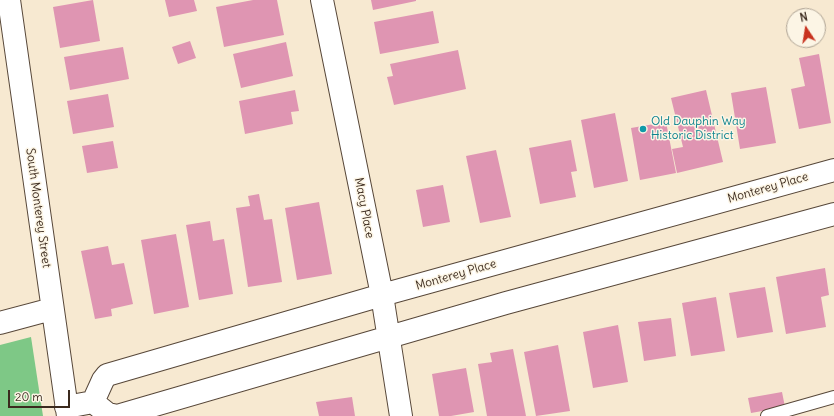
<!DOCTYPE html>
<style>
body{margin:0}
#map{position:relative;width:834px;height:416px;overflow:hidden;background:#f7e9d1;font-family:Delius,sans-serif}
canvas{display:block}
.north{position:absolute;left:786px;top:8px;width:40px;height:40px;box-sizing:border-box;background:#fcf5e5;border:1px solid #afa495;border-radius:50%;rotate:348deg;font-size:11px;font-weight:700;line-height:16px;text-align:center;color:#3b2a1e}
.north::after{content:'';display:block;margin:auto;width:14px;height:18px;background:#c8321e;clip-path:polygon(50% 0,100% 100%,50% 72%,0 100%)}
.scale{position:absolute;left:8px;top:390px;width:62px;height:18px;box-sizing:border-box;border:2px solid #3b2a1e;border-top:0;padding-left:5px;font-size:12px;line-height:14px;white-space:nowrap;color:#3b2a1e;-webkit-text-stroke:3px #fcf5e5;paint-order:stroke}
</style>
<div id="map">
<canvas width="834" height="416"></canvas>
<div class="north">N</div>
<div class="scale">20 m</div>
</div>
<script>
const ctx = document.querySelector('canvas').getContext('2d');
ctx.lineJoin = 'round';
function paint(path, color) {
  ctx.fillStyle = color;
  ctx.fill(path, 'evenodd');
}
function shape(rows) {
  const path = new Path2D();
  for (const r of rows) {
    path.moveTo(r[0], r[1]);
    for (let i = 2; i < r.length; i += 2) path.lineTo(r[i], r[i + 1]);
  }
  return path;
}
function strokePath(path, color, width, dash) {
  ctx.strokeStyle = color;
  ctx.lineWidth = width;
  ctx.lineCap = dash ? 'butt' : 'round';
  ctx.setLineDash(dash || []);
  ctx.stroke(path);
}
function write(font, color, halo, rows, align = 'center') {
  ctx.font = font + ' Delius,sans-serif';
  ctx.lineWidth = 3;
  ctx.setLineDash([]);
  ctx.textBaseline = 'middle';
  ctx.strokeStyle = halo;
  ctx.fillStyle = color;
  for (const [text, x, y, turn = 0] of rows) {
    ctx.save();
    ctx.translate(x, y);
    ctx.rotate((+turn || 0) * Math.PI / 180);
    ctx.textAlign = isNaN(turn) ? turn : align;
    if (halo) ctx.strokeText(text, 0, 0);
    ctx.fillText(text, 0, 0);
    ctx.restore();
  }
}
const green = shape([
 [31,337,43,416,0,416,0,345]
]);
const building = shape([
 [93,0,100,41,60,48,53,7],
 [165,0,194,0,197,11,169,17],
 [253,0,277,0,284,35,224,47,216,7],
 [371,0,416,0,416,1,373,10],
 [433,11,439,43,380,54,374,22],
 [190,41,196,58,178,64,172,47],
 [286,42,293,76,241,88,233,54],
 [123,47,129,79,70,90,64,57],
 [458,50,466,89,394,105,387,77,393,76,390,64],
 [819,54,831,123,799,129,791,89,805,86,799,58],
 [766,87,776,143,740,149,731,93],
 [295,90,299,111,291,112,293,124,245,134,239,101],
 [706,90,723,162,677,173,672,149,683,147,671,98],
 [108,94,114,127,73,134,67,101],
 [615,113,628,181,594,188,581,120],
 [666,122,676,173,640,180,631,128],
 [571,140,577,171,571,172,576,197,540,204,529,148],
 [113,141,118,168,87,173,82,146],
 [496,150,511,217,480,223,466,156],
 [443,185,450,222,423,227,416,190],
 [259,194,264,220,272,219,282,282,248,287,236,208,250,206,248,196],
 [319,202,332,274,297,280,285,208],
 [210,221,213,241,224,239,233,294,199,300,186,225],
 [176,234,189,307,154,314,141,240],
 [108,246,112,265,124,263,133,304,111,309,112,316,95,319,81,251],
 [825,268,829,295,821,297,826,327,786,334,776,277],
 [765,287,773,332,737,338,729,293],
 [716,297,725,351,691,356,682,303],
 [671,318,676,356,644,361,638,322],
 [618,325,628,382,593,388,583,332],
 [558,345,570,411,536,416,524,352],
 [513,349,526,416,487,416,478,364,492,362,490,353],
 [466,368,474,412,451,416,439,416,432,374],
 [782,392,785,407,751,413,748,398],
 [352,397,355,416,319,416,316,402]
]);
const service = shape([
 [767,416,834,397]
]);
const minor = shape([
 [9,0,68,416],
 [322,0,382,295,401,416],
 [0,323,52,309],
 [93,402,108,414,117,416,506,303,834,214],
 [66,407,93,402,103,380,107,375,382,295,834,170]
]);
const markers = [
 [643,129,4,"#0f9aa8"]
];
const cultureNames = [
 ["Old Dauphin Way",651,122],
 ["Historic District",651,136]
];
const streetNames = [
 ["Monterey Place",768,188,-16],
 ["South Monterey Street",38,208,82],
 ["Macy Place",364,208,79],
 ["Monterey Place",456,275,-16]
];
paint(green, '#7ec886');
paint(building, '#df95b2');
strokePath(service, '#574739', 14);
strokePath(minor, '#574739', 24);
strokePath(service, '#fff', 12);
strokePath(minor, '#fff', 22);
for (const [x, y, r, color] of markers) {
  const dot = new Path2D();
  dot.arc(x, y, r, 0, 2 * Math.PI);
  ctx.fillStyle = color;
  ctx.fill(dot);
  strokePath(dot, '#fcf5e5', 1.5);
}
write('12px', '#0d838f', '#fcf5e5', cultureNames, 'left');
write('12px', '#3b2a1e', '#fcf5e5', streetNames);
</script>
